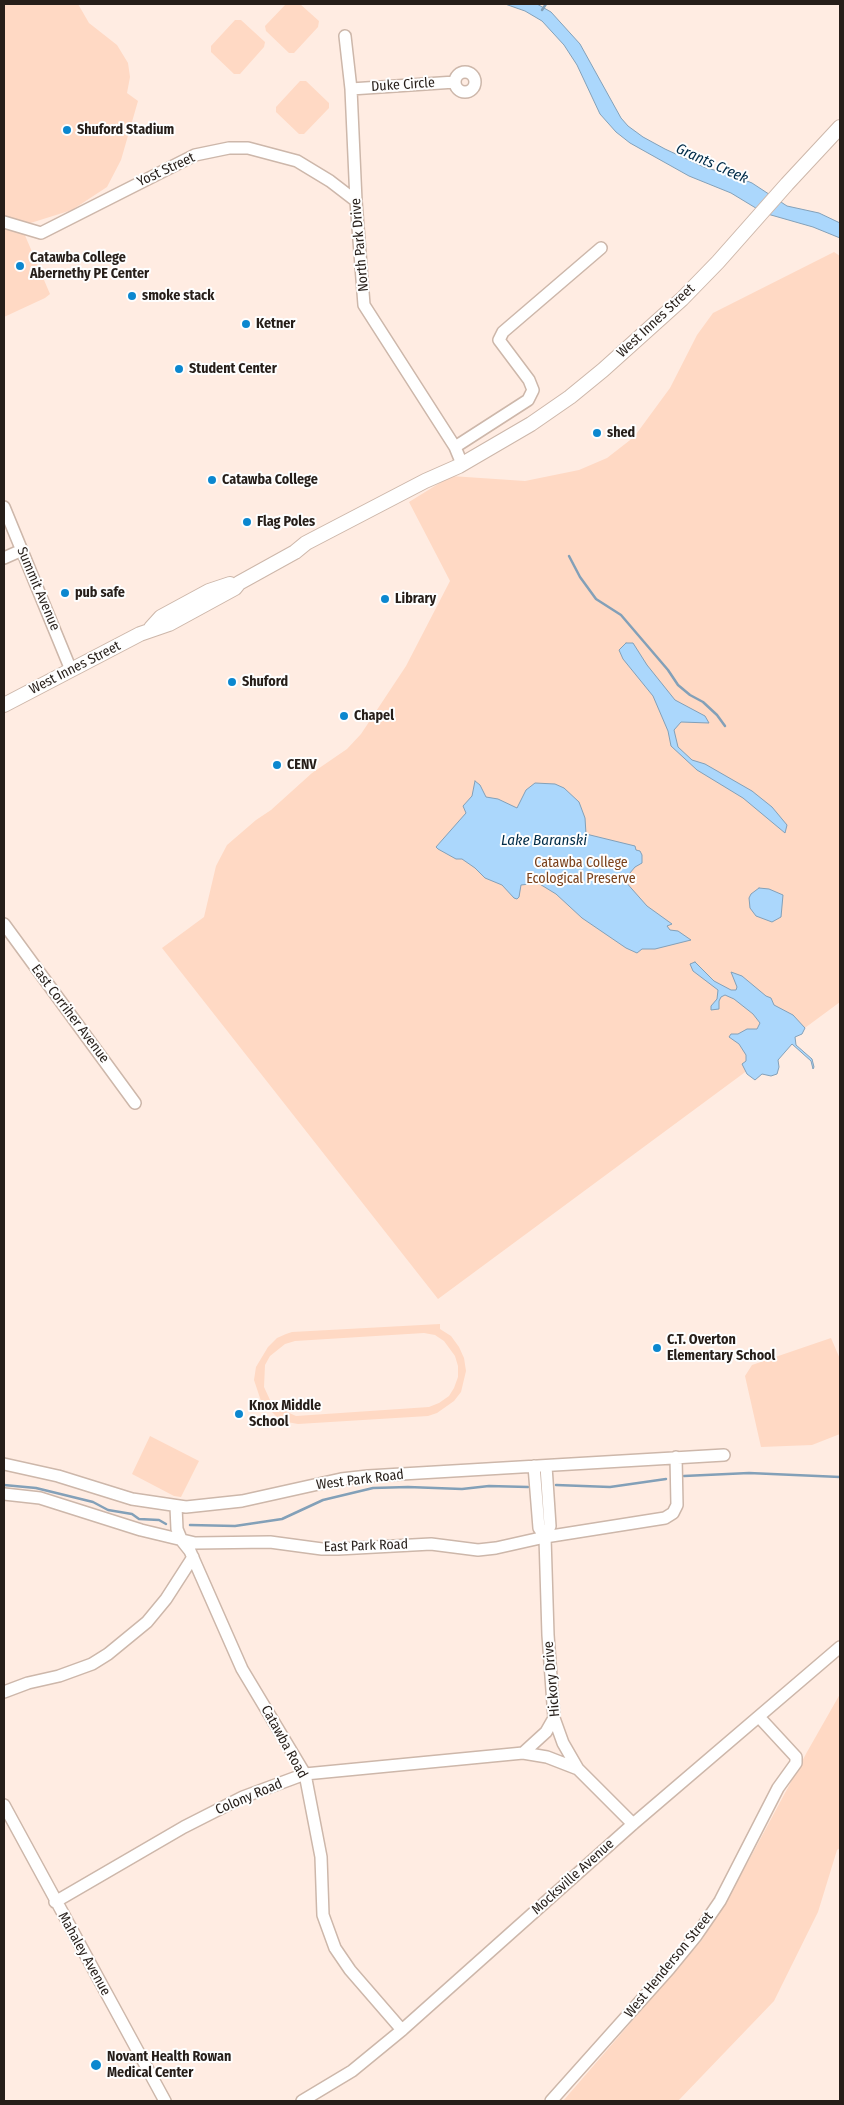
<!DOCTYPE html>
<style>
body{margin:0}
#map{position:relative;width:844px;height:2105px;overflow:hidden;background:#ffece2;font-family:"Fira Sans Condensed",sans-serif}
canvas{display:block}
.frame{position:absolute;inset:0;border:5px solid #261e19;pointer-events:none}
</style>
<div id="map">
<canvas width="844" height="2105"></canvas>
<div class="frame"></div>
</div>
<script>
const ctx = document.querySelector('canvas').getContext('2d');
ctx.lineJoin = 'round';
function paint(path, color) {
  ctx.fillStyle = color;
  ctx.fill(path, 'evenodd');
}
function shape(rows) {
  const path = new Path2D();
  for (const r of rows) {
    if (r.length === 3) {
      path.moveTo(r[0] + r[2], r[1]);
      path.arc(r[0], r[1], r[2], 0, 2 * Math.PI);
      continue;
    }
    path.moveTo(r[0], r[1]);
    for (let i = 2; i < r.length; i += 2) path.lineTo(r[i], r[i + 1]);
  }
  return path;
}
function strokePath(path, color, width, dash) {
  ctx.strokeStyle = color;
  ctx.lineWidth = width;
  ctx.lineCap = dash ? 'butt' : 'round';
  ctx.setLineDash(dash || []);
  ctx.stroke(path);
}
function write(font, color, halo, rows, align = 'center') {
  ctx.font = font + ' "Fira Sans Condensed",sans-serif';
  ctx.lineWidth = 4;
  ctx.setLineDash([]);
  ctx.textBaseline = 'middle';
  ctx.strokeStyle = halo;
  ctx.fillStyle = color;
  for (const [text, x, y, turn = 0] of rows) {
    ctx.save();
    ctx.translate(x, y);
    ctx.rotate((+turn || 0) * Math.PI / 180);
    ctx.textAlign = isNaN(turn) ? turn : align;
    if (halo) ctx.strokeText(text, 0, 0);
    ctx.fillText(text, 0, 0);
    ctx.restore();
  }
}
const green = shape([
 [4,4,78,4,89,23,117,45,128,63,130,77,127,93,138,101,121,160,107,187,72,210,21,226,50,294,45,298,4,317],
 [286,4,300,4,319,21,318,27,294,53,289,53,266,31,265,26],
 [235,20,241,20,265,42,264,47,240,74,234,74,211,52,211,46],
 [300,81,306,81,329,103,329,108,304,134,299,134,276,112,276,107],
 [834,252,840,256,840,1002,438,1299,162,948,204,917,216,866,227,845,256,820,271,810,312,773,347,749,361,734,406,666,450,581,409,502,451,476,525,481,579,470,607,458,634,437,670,388,697,335,713,313],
 [440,1324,440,1329,451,1336,459,1347,464,1358,466,1371,461,1392,454,1401,437,1413,428,1416,298,1424,287,1422,276,1416,261,1401,254,1380,256,1367,268,1347,277,1338,286,1334,292,1332],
 [424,1333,435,1335,444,1341,455,1356,458,1366,458,1377,454,1388,449,1396,439,1403,429,1407,296,1416,278,1408,270,1400,264,1387,265,1365,270,1356,285,1344,295,1341],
 [831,1338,840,1359,840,1434,812,1445,761,1447,745,1376,752,1365],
 [150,1436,199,1461,181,1497,174,1496,132,1474],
 [840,1694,840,1848,837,1850,818,1912,774,2001,678,2101,563,2101,702,1940,749,1860,807,1752]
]);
const water = shape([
 [505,4,537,4,551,12,580,44,621,118,628,126,643,137,665,149,706,168,730,174,752,183,787,206,819,213,840,223,840,238,813,227,764,213,731,193,689,176,630,143,616,132,600,114,577,65,564,45,542,21,525,11,505,4],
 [626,643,633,643,647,665,675,700,705,716,709,723,681,722,674,730,678,747,692,760,705,764,752,791,772,807,787,825,785,833,743,798,697,770,671,746,668,731,653,696,623,659,619,650,626,643],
 [475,781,480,785,486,797,498,799,517,808,526,790,535,783,555,784,564,788,579,802,585,818,586,834,635,846,636,850,640,851,642,855,642,863,635,867,624,880,647,906,672,924,667,926,670,930,678,931,691,940,655,949,642,949,637,953,626,948,582,918,556,894,538,883,521,885,519,897,517,899,514,898,502,885,485,878,475,868,462,859,456,859,438,849,436,847,466,813,463,806,472,796,475,781],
 [759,888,769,889,783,895,781,917,772,922,756,916,750,908,749,898,751,894,759,888],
 [695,962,714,981,731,990,736,990,737,987,731,972,742,976,766,996,771,998,774,1005,793,1015,805,1028,802,1034,795,1037,796,1045,812,1059,814,1067,813,1069,811,1061,792,1044,778,1060,779,1067,777,1074,771,1076,762,1074,755,1080,747,1074,742,1064,746,1061,746,1055,739,1044,729,1037,731,1034,738,1034,747,1029,757,1029,760,1023,753,1014,734,999,725,995,721,997,719,1001,719,1009,711,1010,711,1006,717,999,718,990,693,971,690,964,695,962]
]);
const stream = shape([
 [542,10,546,4],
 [569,556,580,577,596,599,621,615,668,670,678,685,690,695,703,702,717,715,725,726],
 [684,1476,749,1473,840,1477],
 [4,1485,36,1488,93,1502,108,1510,132,1514,139,1519,159,1520,166,1524],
 [556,1485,610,1487,666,1479],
 [190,1525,235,1526,282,1519,323,1500,373,1488,408,1487,462,1489,489,1486,528,1487]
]);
const minor = shape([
 [345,36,351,89,356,201,364,305,455,447,462,464],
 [465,82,10],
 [351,89,455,82],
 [4,222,41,233,195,155,229,148,248,148,297,161,330,181,356,201],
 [455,447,528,400,533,390,529,380,499,340,503,332,601,248],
 [4,507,71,670],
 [4,558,22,550],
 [4,924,135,1103],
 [4,1464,58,1476,132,1499,186,1507,242,1501,341,1479,368,1476,724,1455],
 [534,1466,539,1528,545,1537,550,1526,546,1466],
 [4,1494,40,1498,141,1530,195,1543,270,1542,322,1549,338,1549,431,1544,478,1550,496,1548,545,1537,665,1518,673,1513,677,1505,676,1457],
 [176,1507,177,1529,182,1541,190,1551,242,1669,305,1774,321,1857,323,1915,335,1948,350,1970,402,2030],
 [545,1537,548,1635,554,1718,563,1743,578,1769,633,1824],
 [4,1692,28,1683,59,1676,92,1664,108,1654,147,1622,166,1599,193,1557],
 [523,1753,546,1732,554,1718],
 [4,1805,165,2101],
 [55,1902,184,1827,243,1797,305,1774,523,1753,547,1757,578,1769],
 [302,2101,352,2071,402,2030,633,1824,840,1647],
 [551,2101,669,1969,696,1936,720,1901,778,1788,796,1763,796,1757,759,1717]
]);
const major = shape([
 [151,628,161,617,209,591,230,584],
 [4,705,140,634,169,624,235,588,239,583,295,552,306,543,425,481,459,466,531,424,570,397,603,370,682,299,718,262,787,184,840,127]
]);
const markers = [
 [67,130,5,"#0b87cf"],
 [20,266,5,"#0b87cf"],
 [132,296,5,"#0b87cf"],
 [246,324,5,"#0b87cf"],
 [179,369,5,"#0b87cf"],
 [597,433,5,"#0b87cf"],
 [212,480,5,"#0b87cf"],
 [247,522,5,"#0b87cf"],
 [65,593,5,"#0b87cf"],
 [385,599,5,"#0b87cf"],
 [232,682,5,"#0b87cf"],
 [344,716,5,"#0b87cf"],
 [277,765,5,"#0b87cf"],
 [657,1348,5,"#0b87cf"],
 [239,1414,5,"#0b87cf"],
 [96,2065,6,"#0b87cf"]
];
const streetNames = [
 ["Duke Circle",403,85,-4],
 ["Yost Street",166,170,-25],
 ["North Park Drive",360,245,-95],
 ["West Innes Street",656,321,-43],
 ["Summit Avenue",38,589,67],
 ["West Innes Street",75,668,-27],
 ["East Corriher Avenue",70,1014,53],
 ["West Park Road",360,1480,-7],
 ["East Park Road",366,1546,-2],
 ["Hickory Drive",552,1679,-95],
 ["Catawba Road",284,1742,61],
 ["Colony Road",249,1797,-23],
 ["Mocksville Avenue",573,1877,-42],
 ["Mahaley Avenue",84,1954,61],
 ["West Henderson Street",669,1965,-51]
];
const poiNames = [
 ["Shuford Stadium",77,130],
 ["Catawba College",30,258],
 ["Abernethy PE Center",30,274],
 ["smoke stack",142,296],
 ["Ketner",256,324],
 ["Student Center",189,369],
 ["shed",607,433],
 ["Catawba College",222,480],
 ["Flag Poles",257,522],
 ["pub safe",75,593],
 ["Library",395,599],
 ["Shuford",242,682],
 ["Chapel",354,716],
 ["CENV",287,765],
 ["C.T. Overton",667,1340],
 ["Elementary School",667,1356],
 ["Knox Middle",249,1406],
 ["School",249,1422],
 ["Novant Health Rowan",107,2057],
 ["Medical Center",107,2073]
];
const parkNames = [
 ["Catawba College",581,863],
 ["Ecological Preserve",581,879]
];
const waterNames = [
 ["Grants Creek",712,164,24],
 ["Lake Baranski",544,841]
];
paint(green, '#ffd9c4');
paint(water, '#abd7fc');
strokePath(water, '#83a0b8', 1);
strokePath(stream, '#83a0b8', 2.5);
strokePath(minor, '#cdb7aa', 14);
strokePath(major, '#cdb7aa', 16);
strokePath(minor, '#fff', 11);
strokePath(major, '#fff', 14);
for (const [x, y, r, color] of markers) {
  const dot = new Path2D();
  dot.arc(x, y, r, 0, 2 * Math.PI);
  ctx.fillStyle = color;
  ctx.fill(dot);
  strokePath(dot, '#fefefe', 2);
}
write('14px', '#261e19', '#fefefe', streetNames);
write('bold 14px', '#261e19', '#fefefe', poiNames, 'left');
write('14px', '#7b421c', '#fefefe', parkNames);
write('italic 15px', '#002c49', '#fefefe', waterNames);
</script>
